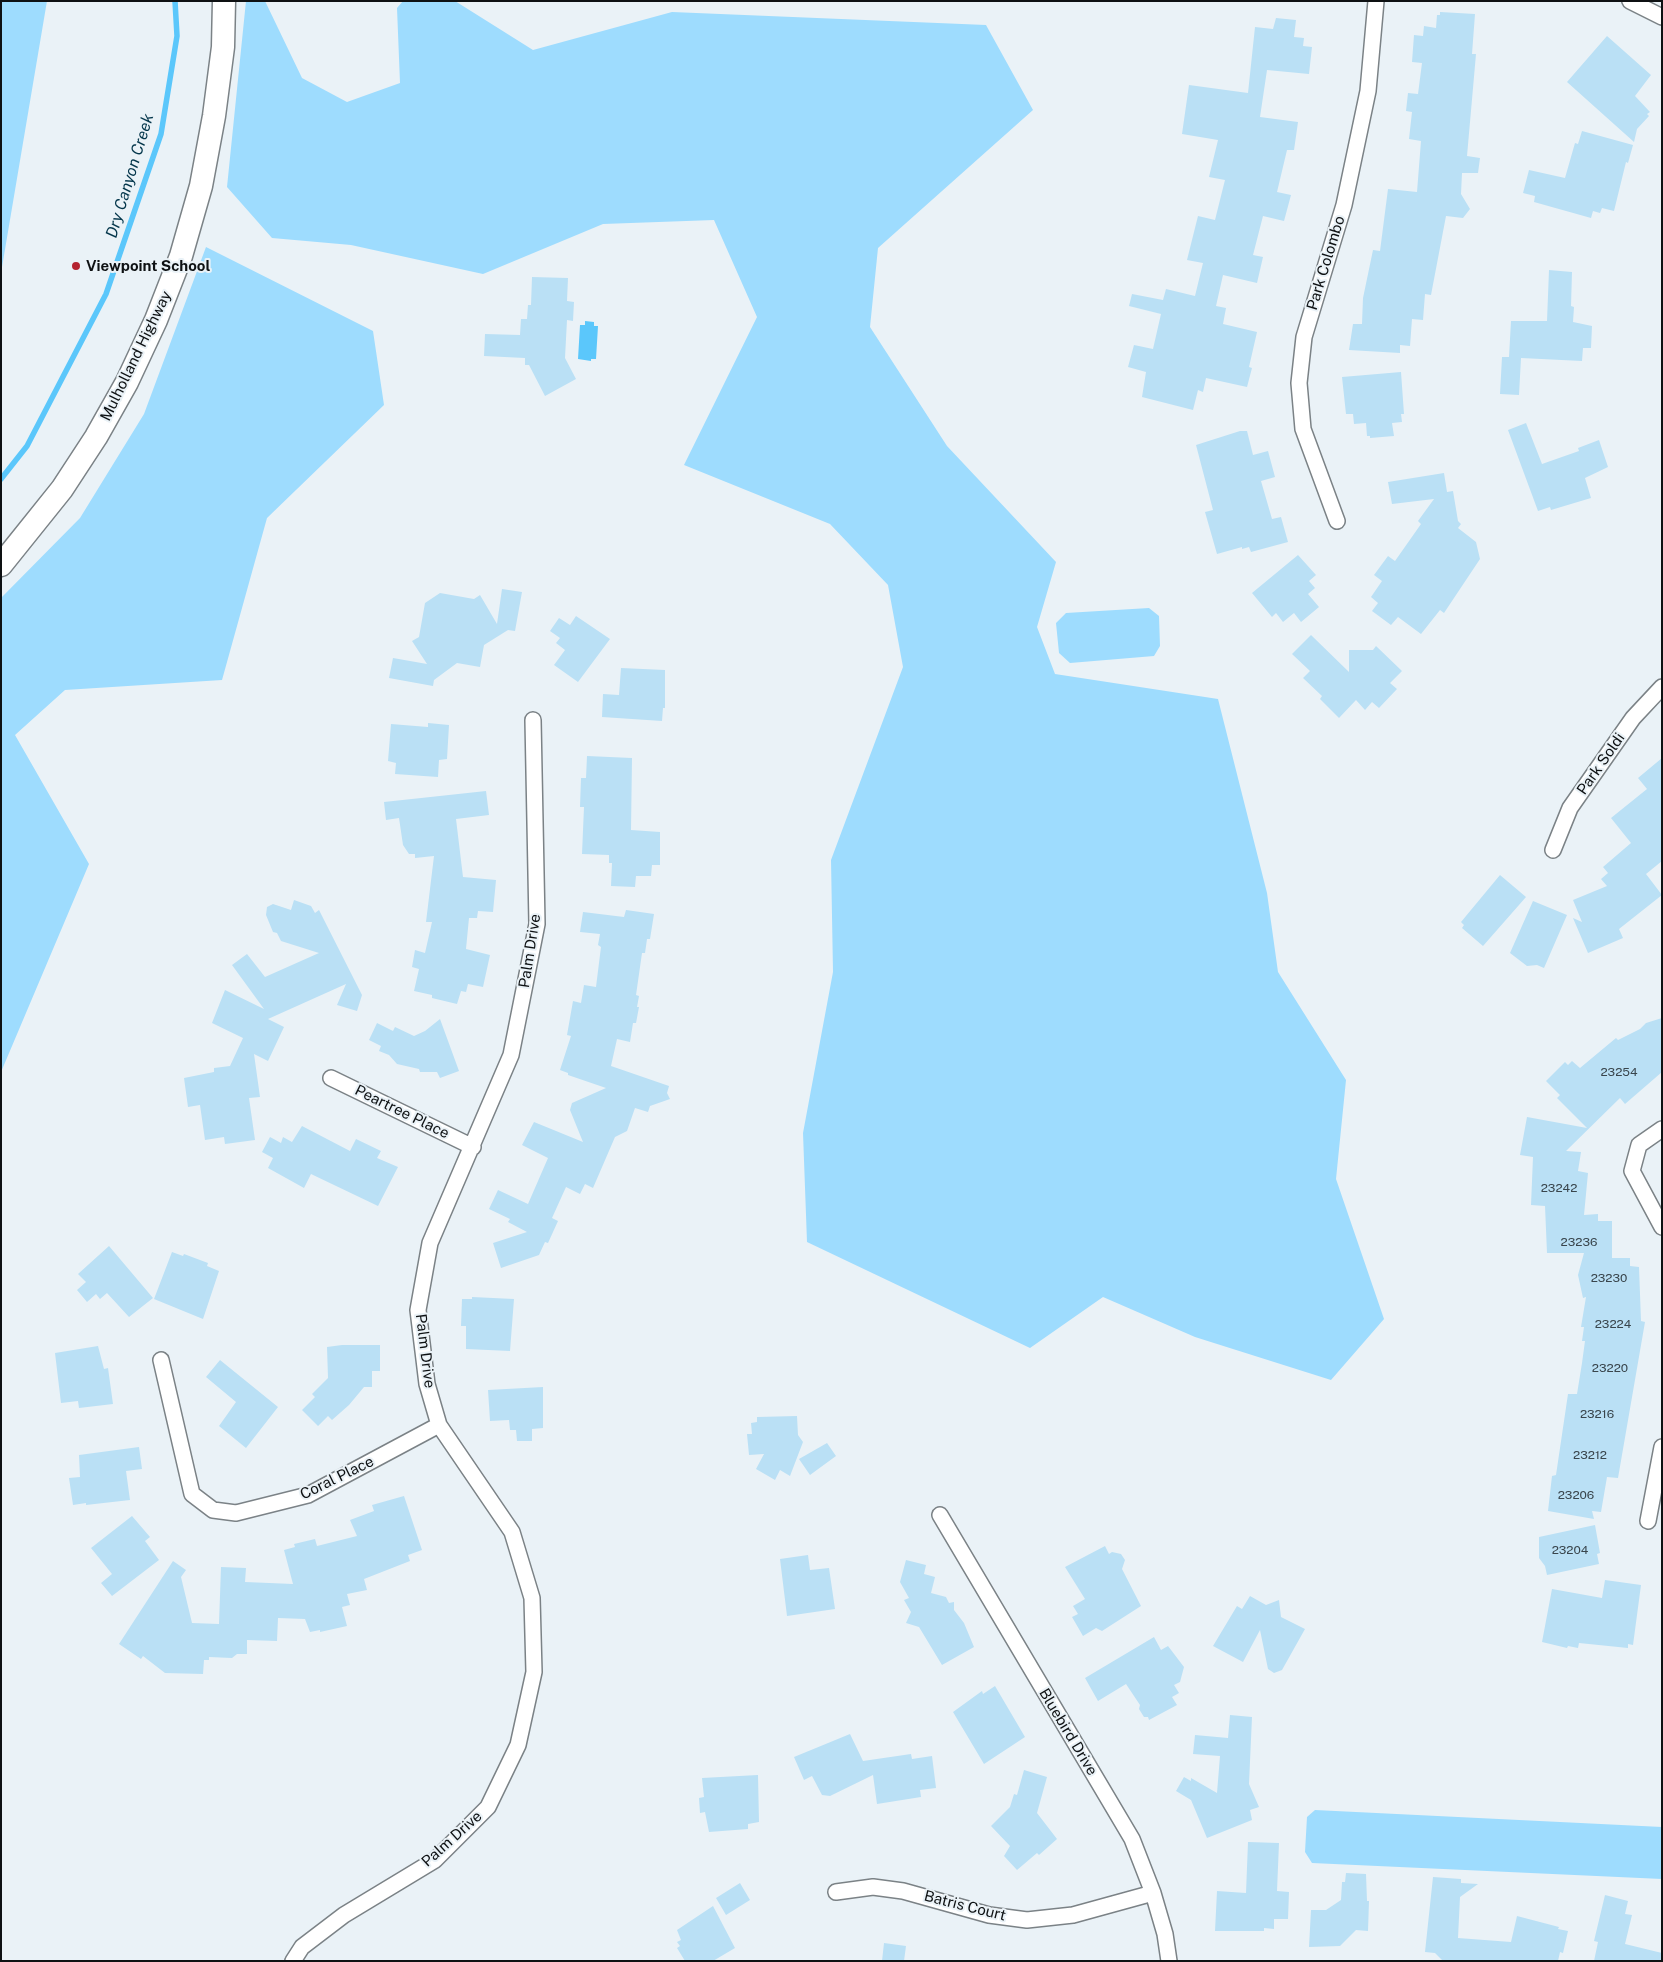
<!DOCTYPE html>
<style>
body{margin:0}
#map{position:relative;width:1663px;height:1962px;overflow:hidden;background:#eaf2f7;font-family:"Public Sans",sans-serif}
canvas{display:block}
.frame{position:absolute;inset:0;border:2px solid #0e1113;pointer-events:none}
</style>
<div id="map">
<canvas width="1663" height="1962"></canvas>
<div class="frame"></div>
</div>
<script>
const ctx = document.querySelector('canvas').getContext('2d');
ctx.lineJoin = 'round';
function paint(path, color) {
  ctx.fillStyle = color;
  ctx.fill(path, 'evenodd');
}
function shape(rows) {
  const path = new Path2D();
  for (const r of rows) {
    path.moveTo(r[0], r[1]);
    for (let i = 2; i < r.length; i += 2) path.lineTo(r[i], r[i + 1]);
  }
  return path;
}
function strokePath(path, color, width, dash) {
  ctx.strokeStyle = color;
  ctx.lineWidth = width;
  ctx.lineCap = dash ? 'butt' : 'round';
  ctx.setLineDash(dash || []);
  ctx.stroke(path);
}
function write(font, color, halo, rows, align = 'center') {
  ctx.font = font + ' "Public Sans",sans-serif';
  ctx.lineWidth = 4;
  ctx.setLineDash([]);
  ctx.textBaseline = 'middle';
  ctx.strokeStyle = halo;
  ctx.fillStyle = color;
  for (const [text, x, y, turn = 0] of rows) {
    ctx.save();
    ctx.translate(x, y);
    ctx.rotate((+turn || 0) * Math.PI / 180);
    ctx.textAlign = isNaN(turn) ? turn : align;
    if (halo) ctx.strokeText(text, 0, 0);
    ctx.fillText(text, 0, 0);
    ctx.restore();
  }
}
const green = shape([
 [1,1,47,1,1,273],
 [246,1,265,1,302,78,347,102,400,83,397,8,403,1,455,1,533,50,672,12,986,25,1033,110,878,248,870,327,947,446,1056,562,1037,627,1055,674,1218,699,1267,893,1278,972,1346,1080,1336,1179,1384,1319,1331,1380,1195,1337,1103,1297,1030,1348,807,1242,803,1133,833,972,831,860,903,667,888,585,830,524,684,465,757,317,714,220,603,224,483,274,351,245,272,238,227,187],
 [206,247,373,331,384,405,267,518,222,680,65,690,15,735,89,864,1,1072,1,598,80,518,144,414],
 [1149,608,1159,616,1160,646,1154,656,1070,663,1059,653,1056,623,1066,613],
 [1315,1810,1662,1827,1662,1879,1312,1863,1305,1852,1307,1817]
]);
const water = shape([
 [585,321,594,322,594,326,598,326,596,359,591,359,591,361,578,359,580,325,585,325]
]);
const stream = shape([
 [1,479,27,446,106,294,161,134,177,36,175,1]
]);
const building = shape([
 [1440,12,1475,14,1472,54,1476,54,1467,156,1480,158,1478,173,1462,173,1461,194,1470,209,1463,218,1446,216,1431,295,1425,294,1423,320,1412,319,1410,346,1400,345,1400,353,1349,350,1353,324,1362,324,1363,298,1373,250,1380,251,1388,189,1417,192,1421,141,1409,139,1412,112,1406,111,1408,93,1418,94,1422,63,1412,62,1414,35,1423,36,1424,26,1436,28,1437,15,1440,15],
 [1276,18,1296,20,1294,37,1304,38,1303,46,1312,47,1309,74,1267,70,1260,117,1298,122,1294,150,1287,150,1277,192,1291,195,1284,221,1263,216,1253,255,1263,257,1257,283,1223,275,1216,306,1226,308,1223,324,1257,332,1249,367,1252,368,1247,387,1206,378,1203,392,1198,390,1193,410,1142,397,1146,372,1128,367,1134,345,1153,349,1161,314,1129,306,1132,294,1163,300,1166,289,1195,296,1203,263,1187,260,1198,216,1215,220,1225,180,1209,177,1218,140,1182,134,1189,85,1248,93,1255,27,1273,29],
 [1607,36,1651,75,1635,96,1650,112,1647,114,1649,116,1637,129,1634,142,1567,82],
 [1582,131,1633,145,1628,163,1626,162,1614,211,1602,208,1600,213,1593,211,1591,218,1534,202,1535,196,1523,193,1529,170,1565,178,1575,143,1578,144],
 [1549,270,1572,272,1571,306,1574,307,1573,322,1592,326,1591,348,1583,348,1582,361,1521,358,1519,395,1500,394,1502,357,1509,357,1511,321,1547,321],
 [532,277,568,278,567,301,574,302,573,321,567,320,565,358,576,379,545,396,529,365,525,365,525,358,484,356,485,334,520,335,521,319,527,319,528,305,531,305],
 [1401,372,1404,414,1401,414,1402,422,1392,423,1394,436,1370,438,1370,436,1367,436,1366,423,1354,424,1353,414,1346,414,1342,377],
 [1526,423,1542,464,1579,451,1578,448,1599,440,1608,467,1585,478,1591,498,1551,510,1550,507,1538,511,1508,430],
 [1240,431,1247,431,1253,455,1268,451,1275,477,1261,481,1272,519,1281,517,1288,542,1251,552,1249,547,1242,549,1242,547,1217,554,1205,512,1213,510,1196,445],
 [1444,473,1447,492,1453,491,1458,521,1461,524,1458,528,1476,542,1480,559,1444,613,1440,610,1421,634,1398,617,1391,625,1372,611,1378,603,1371,597,1382,581,1374,575,1388,556,1395,561,1421,524,1418,521,1434,499,1392,504,1388,482],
 [1298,555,1316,575,1309,581,1315,588,1308,594,1319,607,1301,622,1294,613,1283,622,1276,613,1272,617,1252,593],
 [502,589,522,592,515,631,508,630,484,645,480,667,457,663,434,680,433,686,389,678,393,658,427,664,412,641,419,637,425,603,440,593,474,599,480,595,497,624],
 [576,616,610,639,578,682,554,665,565,650,556,643,560,638,550,631,559,618,570,625],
 [1311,635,1349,672,1349,650,1373,650,1376,646,1402,671,1390,683,1397,689,1379,708,1372,702,1365,710,1356,700,1339,718,1320,699,1322,696,1303,678,1310,671,1292,654],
 [621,668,665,670,665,708,663,708,662,721,602,717,603,694,619,695],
 [428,723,449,725,447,759,439,760,438,777,395,774,396,763,388,761,391,724,428,727],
 [587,756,632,758,631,830,660,832,660,865,652,865,651,876,636,876,635,887,611,886,612,863,609,863,609,855,582,854,584,807,580,807,581,778,586,778],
 [1662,758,1662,861,1646,874,1662,895,1619,929,1623,938,1588,953,1573,918,1582,922,1573,900,1607,886,1601,879,1608,873,1603,867,1631,843,1611,818,1647,789,1638,778],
 [486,791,489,815,456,819,463,877,496,880,493,912,478,911,477,918,469,918,466,949,490,955,483,987,468,984,466,992,461,991,457,1004,432,998,432,995,414,991,419,969,412,967,415,950,425,953,432,922,426,922,434,856,415,858,415,854,409,854,403,845,399,818,386,820,384,802],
 [1500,875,1526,897,1483,946,1462,928,1464,925,1461,922],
 [294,900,311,906,315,913,319,910,362,995,357,1011,337,1005,346,984,268,1019,284,1027,268,1061,254,1054,260,1097,249,1098,255,1140,225,1144,224,1137,205,1140,200,1105,188,1107,184,1078,214,1072,214,1068,230,1066,243,1038,212,1023,225,990,264,1009,232,965,247,954,265,977,319,953,281,941,277,933,273,932,266,915,267,907,273,904,291,910],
 [1533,901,1567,915,1544,968,1537,965,1527,966,1510,953],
 [626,910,654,914,650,939,647,939,645,953,642,953,636,995,639,996,637,1007,639,1007,636,1023,633,1023,630,1042,617,1039,611,1066,669,1086,667,1093,670,1099,650,1106,648,1112,635,1108,627,1131,615,1137,593,1188,585,1184,580,1194,566,1187,552,1218,558,1221,548,1243,545,1242,539,1255,501,1268,493,1243,527,1232,508,1222,510,1219,489,1209,498,1190,528,1204,548,1158,522,1145,534,1122,583,1142,570,1110,572,1103,606,1088,568,1075,568,1073,560,1070,571,1036,567,1035,573,1001,581,1003,584,985,596,987,601,947,598,945,600,934,580,932,583,912,624,917],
 [1662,1018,1662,1072,1625,1104,1620,1098,1566,1151,1581,1152,1578,1171,1588,1173,1584,1215,1598,1214,1598,1221,1612,1221,1612,1258,1630,1258,1630,1266,1639,1267,1641,1321,1645,1322,1618,1478,1607,1477,1601,1512,1592,1511,1594,1519,1548,1511,1552,1476,1556,1475,1568,1394,1577,1394,1582,1363,1585,1341,1582,1341,1584,1327,1581,1327,1586,1297,1583,1298,1578,1275,1584,1253,1547,1253,1545,1206,1531,1205,1533,1157,1520,1155,1527,1117,1587,1128,1557,1098,1560,1095,1546,1081,1565,1062,1568,1065,1572,1061,1580,1068,1616,1038,1618,1040,1640,1029,1646,1023],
 [440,1019,459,1071,440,1078,437,1072,420,1072,419,1069,397,1064,389,1055,379,1051,381,1046,369,1040,377,1023,393,1031,395,1027,414,1036,425,1031],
 [302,1126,350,1151,356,1139,381,1151,377,1158,398,1167,378,1206,311,1174,304,1188,268,1168,273,1158,262,1152,270,1137,281,1143,283,1137,292,1142],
 [109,1246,153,1298,129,1317,107,1293,100,1299,96,1294,87,1302,77,1290,86,1282,78,1274],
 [172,1252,183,1256,184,1254,208,1263,207,1266,219,1271,203,1319,154,1299],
 [472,1297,514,1299,510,1351,466,1349,466,1326,461,1326,462,1299,472,1299],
 [342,1345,380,1345,380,1371,372,1371,372,1387,364,1387,349,1405,332,1420,328,1416,318,1426,302,1410,315,1397,312,1394,328,1378,327,1347],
 [98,1346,104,1369,108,1368,113,1404,79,1408,78,1401,61,1403,55,1353],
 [220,1360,278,1407,246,1448,219,1426,236,1402,206,1377],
 [543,1387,543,1428,532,1429,532,1441,517,1441,516,1430,510,1430,509,1420,490,1421,488,1390],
 [797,1416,798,1435,803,1442,790,1476,780,1470,775,1480,756,1469,764,1454,749,1455,747,1434,752,1434,751,1423,757,1422,757,1417],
 [827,1443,836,1456,810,1475,799,1459],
 [139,1447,142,1469,126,1471,130,1500,86,1505,86,1503,73,1505,69,1478,80,1477,79,1455],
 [404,1496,422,1550,408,1555,410,1561,364,1579,367,1590,347,1594,350,1605,342,1607,347,1626,320,1632,320,1630,310,1632,305,1619,278,1618,277,1641,247,1640,247,1654,237,1654,232,1658,209,1657,209,1660,204,1660,203,1674,165,1673,143,1656,141,1659,119,1644,173,1561,186,1570,181,1577,192,1623,219,1624,221,1567,246,1568,245,1582,293,1584,284,1550,295,1547,294,1544,315,1539,317,1546,357,1536,350,1520,374,1511,372,1505],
 [132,1516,150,1537,145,1541,159,1560,112,1596,101,1583,112,1574,91,1548],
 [1595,1525,1600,1553,1597,1554,1599,1564,1547,1575,1545,1566,1539,1558,1539,1537],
 [1105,1546,1109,1554,1112,1552,1121,1554,1125,1560,1122,1569,1141,1606,1102,1631,1096,1628,1083,1636,1072,1617,1078,1614,1073,1606,1085,1599,1065,1567],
 [808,1555,810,1570,829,1568,835,1609,787,1616,780,1559],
 [906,1560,926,1565,924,1574,935,1577,931,1593,946,1597,949,1603,954,1602,954,1610,964,1623,974,1647,942,1665,919,1627,906,1623,911,1612,904,1600,909,1598,900,1582],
 [1605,1580,1641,1585,1633,1645,1628,1644,1628,1648,1579,1643,1578,1648,1568,1646,1567,1648,1542,1642,1552,1589,1602,1598],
 [1250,1596,1266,1605,1279,1600,1281,1617,1305,1629,1282,1670,1274,1673,1268,1669,1260,1630,1243,1662,1213,1646,1237,1606,1242,1609],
 [1154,1637,1161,1650,1168,1646,1184,1667,1180,1682,1174,1685,1179,1693,1172,1697,1177,1705,1149,1720,1148,1717,1144,1717,1139,1709,1140,1705,1126,1684,1098,1701,1085,1678],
 [995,1686,1025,1737,984,1764,953,1712,982,1691,983,1694],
 [1230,1715,1252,1717,1249,1784,1259,1807,1250,1810,1252,1820,1207,1838,1191,1800,1176,1791,1184,1777,1191,1781,1191,1778,1217,1793,1220,1756,1193,1754,1195,1735,1228,1738],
 [850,1734,863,1761,911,1754,912,1759,932,1756,936,1788,920,1790,921,1797,877,1804,873,1775,830,1796,822,1795,812,1776,804,1780,794,1757],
 [1024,1770,1047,1777,1037,1813,1057,1839,1039,1855,1037,1853,1017,1870,1004,1856,1010,1846,991,1826,1010,1807,1014,1794,1017,1795],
 [758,1775,759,1822,748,1824,748,1829,709,1832,705,1812,700,1813,699,1798,704,1797,702,1778],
 [1248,1842,1279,1843,1277,1891,1289,1892,1288,1919,1274,1919,1274,1929,1264,1928,1264,1931,1215,1931,1217,1891,1246,1893],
 [1346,1873,1366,1874,1367,1901,1369,1901,1368,1931,1356,1930,1340,1946,1309,1947,1311,1910,1326,1910,1341,1900,1342,1882,1345,1882],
 [1433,1877,1461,1879,1461,1883,1478,1884,1460,1897,1458,1938,1511,1942,1517,1916,1559,1927,1558,1929,1568,1931,1563,1953,1560,1952,1558,1961,1443,1961,1435,1953,1425,1952],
 [740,1883,750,1900,726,1915,716,1898],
 [1605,1895,1628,1901,1625,1914,1632,1915,1625,1944,1662,1953,1662,1961,1594,1961,1598,1942,1594,1941],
 [713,1906,735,1948,713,1961,685,1961,677,1948,680,1946,677,1942,681,1940,677,1930],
 [884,1943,906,1946,904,1961,882,1961]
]);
const minor = shape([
 [1630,1,1662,17],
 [1337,521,1303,429,1299,383,1304,337,1344,205,1368,91,1376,1],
 [1553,850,1570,808,1633,718,1662,687],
 [331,1078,473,1147],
 [1662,1129,1639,1145,1632,1171,1662,1227],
 [161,1360,192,1494,213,1510,236,1513,308,1495,439,1425],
 [940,1515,1132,1839,1153,1893,1165,1934,1169,1961],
 [1648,1521,1662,1447],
 [836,1892,873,1887,903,1891,989,1915,1027,1920,1073,1915,1153,1893],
 [293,1961,302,1947,344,1915,435,1860,488,1807,518,1745,534,1672,532,1598,512,1532,439,1425,427,1384,418,1310,430,1243,511,1055,537,924,533,720]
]);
const secondary = shape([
 [1,565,62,489,96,437,127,382,156,320,181,256,201,186,214,116,223,47,224,1]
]);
const markers = [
 [76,266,5,"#b42330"]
];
const numberNames = [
 ["23254",1619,1072],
 ["23242",1559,1188],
 ["23236",1579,1242],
 ["23230",1609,1278],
 ["23224",1613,1324],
 ["23220",1610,1368],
 ["23216",1597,1414],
 ["23212",1590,1455],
 ["23206",1576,1495],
 ["23204",1570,1550]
];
const streetNames = [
 ["Park Colombo",1326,263,-73],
 ["Mulholland Highway",136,356,-64],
 ["Park Soldi",1601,764,-55],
 ["Palm Drive",530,951,-81],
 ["Peartree Place",402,1112,26],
 ["Palm Drive",425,1351,83],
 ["Coral Place",337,1478,-26],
 ["Bluebird Drive",1068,1732,59],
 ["Palm Drive",452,1839,-42],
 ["Batris Court",965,1906,14]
];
const poiNames = [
 ["Viewpoint School",86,266]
];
const waterNames = [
 ["Dry Canyon Creek",130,176,-73]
];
paint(green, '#9edcfe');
paint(water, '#5bc7fb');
strokePath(stream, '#5bc7fb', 5.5);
paint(building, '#bae0f5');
strokePath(minor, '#7b8286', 18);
strokePath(secondary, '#7b8286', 25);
strokePath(minor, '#fff', 15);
strokePath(secondary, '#fff', 22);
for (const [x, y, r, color] of markers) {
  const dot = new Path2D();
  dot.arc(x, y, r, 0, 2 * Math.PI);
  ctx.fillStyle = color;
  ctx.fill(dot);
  strokePath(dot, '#eaf2f7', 2);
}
write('12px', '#39454c', null, numberNames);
write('15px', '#0e1113', '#eaf2f7', streetNames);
write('bold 15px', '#0e1113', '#eaf2f7', poiNames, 'left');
write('italic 16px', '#04364b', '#eaf2f7', waterNames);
</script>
